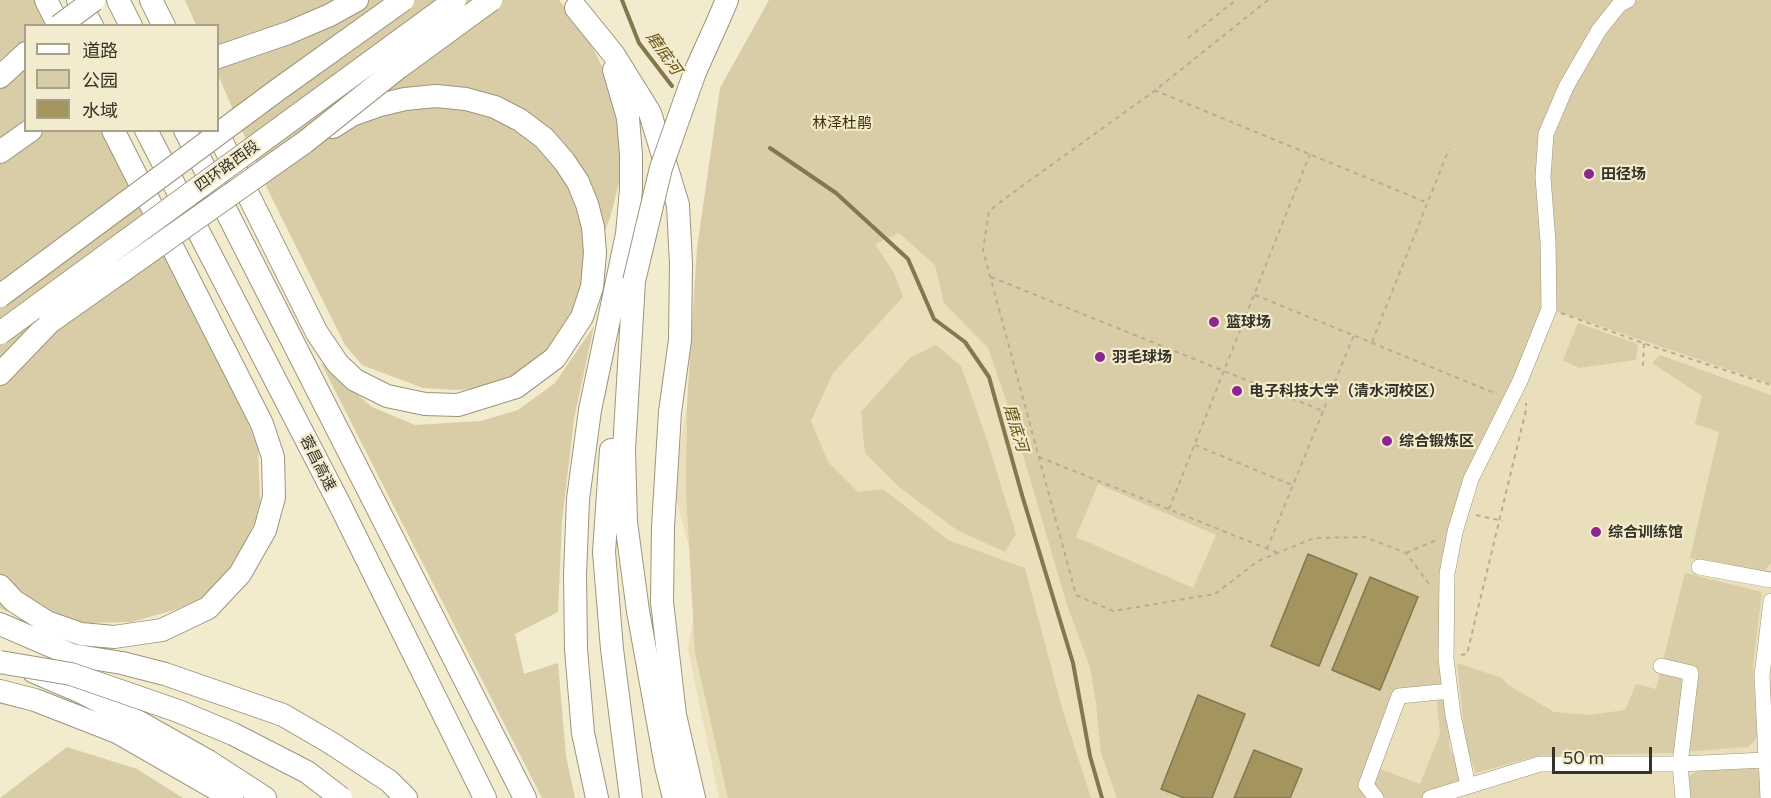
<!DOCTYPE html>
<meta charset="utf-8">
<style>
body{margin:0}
#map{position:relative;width:1771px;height:798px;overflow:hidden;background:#f3ebce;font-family:Commissioner,"Noto Sans SC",sans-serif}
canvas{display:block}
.legend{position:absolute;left:24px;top:24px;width:195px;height:108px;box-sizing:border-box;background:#f3ebce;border:2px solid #a7a18b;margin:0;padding:8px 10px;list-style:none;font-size:18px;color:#353227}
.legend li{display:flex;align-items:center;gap:12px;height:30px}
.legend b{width:30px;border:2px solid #a7a18b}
.scale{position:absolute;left:1552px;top:747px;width:100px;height:27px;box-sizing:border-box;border:3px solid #353227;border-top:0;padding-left:8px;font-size:18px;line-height:21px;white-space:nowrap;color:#353227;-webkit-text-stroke:4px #f3ebce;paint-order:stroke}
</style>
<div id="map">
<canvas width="1771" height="798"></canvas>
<ul class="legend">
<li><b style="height:8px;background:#fff"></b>道路</li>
<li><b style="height:16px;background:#d8cda6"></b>公园</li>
<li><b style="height:16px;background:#a4945e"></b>水域</li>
</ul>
<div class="scale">50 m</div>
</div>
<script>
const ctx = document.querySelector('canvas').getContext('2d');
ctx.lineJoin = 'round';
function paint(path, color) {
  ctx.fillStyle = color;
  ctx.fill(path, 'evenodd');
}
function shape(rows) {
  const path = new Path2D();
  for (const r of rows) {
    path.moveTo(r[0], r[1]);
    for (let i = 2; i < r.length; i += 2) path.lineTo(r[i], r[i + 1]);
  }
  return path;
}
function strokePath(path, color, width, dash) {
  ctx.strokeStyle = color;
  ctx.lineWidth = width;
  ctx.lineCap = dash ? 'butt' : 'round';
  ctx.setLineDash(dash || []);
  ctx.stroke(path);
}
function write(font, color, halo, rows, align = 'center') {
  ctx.font = font + ' Commissioner,"Noto Sans SC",sans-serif';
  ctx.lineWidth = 4.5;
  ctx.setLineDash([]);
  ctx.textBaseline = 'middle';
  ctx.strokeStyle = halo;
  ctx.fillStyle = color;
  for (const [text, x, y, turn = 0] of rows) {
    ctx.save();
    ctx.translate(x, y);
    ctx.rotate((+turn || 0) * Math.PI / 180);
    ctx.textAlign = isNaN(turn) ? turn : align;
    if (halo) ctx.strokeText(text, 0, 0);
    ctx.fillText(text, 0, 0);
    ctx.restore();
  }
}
const built = shape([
 [1771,0,1771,798,719,798,688,649,699,585,673,487,687,405,874,244,899,233]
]);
const green = shape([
 [0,0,37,0,50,25,26,26,26,130,103,131,234,390,258,446,260,502,255,521,232,572,202,599,174,610,132,622,87,623,6,611,0,608],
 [185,0,559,0,585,33,612,86,618,111,623,168,610,218,572,312,560,335,543,354,521,372,491,387,457,390,423,388,362,365,345,345,268,190,218,75,218,26,196,25],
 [769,0,1771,0,1771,384,1550,309,1455,532,1449,747,1468,786,1430,798,1117,798,1101,753,1096,703,1090,667,1067,605,1012,417,988,348,944,303,935,265,899,233,875,244,894,273,903,297,833,373,811,421,828,462,858,492,883,489,948,540,1025,568,1062,708,1091,798,728,798,695,653,686,492,687,405,697,248,720,88],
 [1098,484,1216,535,1193,588,1076,537],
 [1436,692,1440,734,1420,784,1373,766,1400,696],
 [1578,323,1638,344,1636,360,1579,368,1563,360],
 [594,326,574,419,562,521,558,612,515,634,524,674,558,663,566,756,575,798,542,798,321,363,372,407,415,425,481,421,518,410,555,383],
 [936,345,961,366,987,440,1016,534,1005,552,957,530,899,487,865,453,861,412,910,358],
 [1660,355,1771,395,1771,563,1765,570,1690,558,1719,432,1695,424,1702,396,1652,363],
 [1685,573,1762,592,1753,664,1757,738,1748,747,1671,753,1537,756,1476,773,1466,746,1457,663,1502,678,1508,685,1554,712,1589,715,1625,710,1636,684,1656,689],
 [67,747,137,769,183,798,0,798],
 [1752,765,1762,776,1765,798,1687,798,1687,777,1703,768]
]);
const water = shape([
 [1308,554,1357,574,1319,666,1271,646,1308,554],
 [1370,577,1418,597,1380,690,1332,670,1370,577],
 [1198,695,1245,714,1212,798,1184,798,1161,789,1198,695],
 [1254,750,1302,769,1290,798,1234,798,1254,750]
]);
const stream = shape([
 [622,0,639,43,672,86],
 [770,148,836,193,908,259,934,319,965,342,989,377,1022,495,1073,663,1090,756,1102,798]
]);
const path = shape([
 [1268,0,1153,92,1011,194,989,211,983,250,1076,595,1113,611,1215,594,1258,561,1314,538,1365,537,1406,553,1432,588],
 [1188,38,1236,0],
 [1154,90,1428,203],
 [991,277,1323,411],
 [1255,295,1497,394],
 [1561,313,1654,347,1771,385],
 [1372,342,1449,149],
 [1643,366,1644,343],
 [1195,445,1292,485],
 [1039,457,1278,553],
 [1169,509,1310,154],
 [1476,515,1503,521],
 [1267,549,1354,335],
 [1406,553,1439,539],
 [1461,655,1467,654,1526,410,1526,403]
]);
const minor = shape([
 [1699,567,1771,580],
 [1661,666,1691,673,1680,764,1683,798],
 [1468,786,1453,715,1446,659,1447,574,1455,532,1471,479,1520,381,1549,309,1548,242,1543,177,1546,134,1566,87,1599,30,1619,5,1628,0],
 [1376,798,1366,785,1399,696,1450,691],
 [1430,798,1540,764,1680,764,1766,760],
 [1768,798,1762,676,1771,601]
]);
const highway = shape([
 [46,0,59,26],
 [78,0,92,26],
 [118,0,131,26],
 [151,0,164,26],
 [576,8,614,55,650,113,678,205,681,264,680,340,670,412,663,527,662,602,675,715,694,798],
 [718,21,727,0],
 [218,57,288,33,330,15,357,0],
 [0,77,26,53],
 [146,130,340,505,485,798],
 [185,130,525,798],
 [216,130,317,333,338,364,355,380,387,396,425,404,458,405,516,387,555,358,582,317,592,287,595,253,593,227,587,204,578,182,564,161,544,138,520,120,495,107,466,99,436,96,405,99,380,105,352,115,333,127],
 [0,152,31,130],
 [634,281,624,450,626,522,638,611,666,766,674,798],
 [0,374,50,322],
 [611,450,604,552,612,649,631,798],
 [0,586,14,601,47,622,81,634,114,637,162,630,208,608,240,574,265,530,274,497,273,457,262,424,113,130],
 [0,624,72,655,122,663,165,674,283,715,331,743,389,781,406,798],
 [34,672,81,692,130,717,208,761,265,798],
 [0,691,35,700,117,732,232,798],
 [597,798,583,733,576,649,575,575,578,499,590,410,627,234,631,189,631,155,628,118,614,70]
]);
const highwayBridge = shape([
 [59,26,94,0],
 [634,281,661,168,695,72,718,21],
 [0,296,276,91,403,0],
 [50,322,305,142,398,68,491,0],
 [0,333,455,0],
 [0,662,71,674,178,711,233,734,307,772,341,798]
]);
const markers = [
 [1589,174,6,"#8b268e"],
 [1214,322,6,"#8b268e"],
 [1100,357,6,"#8b268e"],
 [1237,391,6,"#8b268e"],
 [1387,441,6,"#8b268e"],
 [1596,532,6,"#8b268e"]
];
const parkNames = [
 ["林泽杜鹃",842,123]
];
const streetNames = [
 ["四环路西段",227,166,-36],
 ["蓉昌高速",318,463,63]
];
const poiNames = [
 ["田径场",1601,174],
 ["篮球场",1226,322],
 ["羽毛球场",1112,357],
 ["电子科技大学（清水河校区）",1249,391],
 ["综合锻炼区",1399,441],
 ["综合训练馆",1608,532]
];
const waterNames = [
 ["磨底河",664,53,55],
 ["磨底河",1016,428,73]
];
paint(built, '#e9dfbb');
paint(green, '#d8cda6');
paint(water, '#a4945e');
strokePath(water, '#83774e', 1.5);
strokePath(stream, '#83774e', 4);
strokePath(minor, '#9d957b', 16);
strokePath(highway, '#9d957b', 24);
strokePath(path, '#b4ae97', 2, [4.5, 4.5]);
strokePath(minor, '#fff', 15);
strokePath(highway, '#fff', 22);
strokePath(highwayBridge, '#9d957b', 24, []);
strokePath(highwayBridge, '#fff', 22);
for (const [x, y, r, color] of markers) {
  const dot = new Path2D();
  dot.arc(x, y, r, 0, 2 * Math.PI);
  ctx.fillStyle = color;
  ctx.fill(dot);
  strokePath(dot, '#f3ebce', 2);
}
write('15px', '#3d3102', '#f3ebce', parkNames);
write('15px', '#353227', '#f3ebce', streetNames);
write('bold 15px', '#353227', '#f3ebce', poiNames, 'left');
write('italic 16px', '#655412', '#f3ebce', waterNames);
</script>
